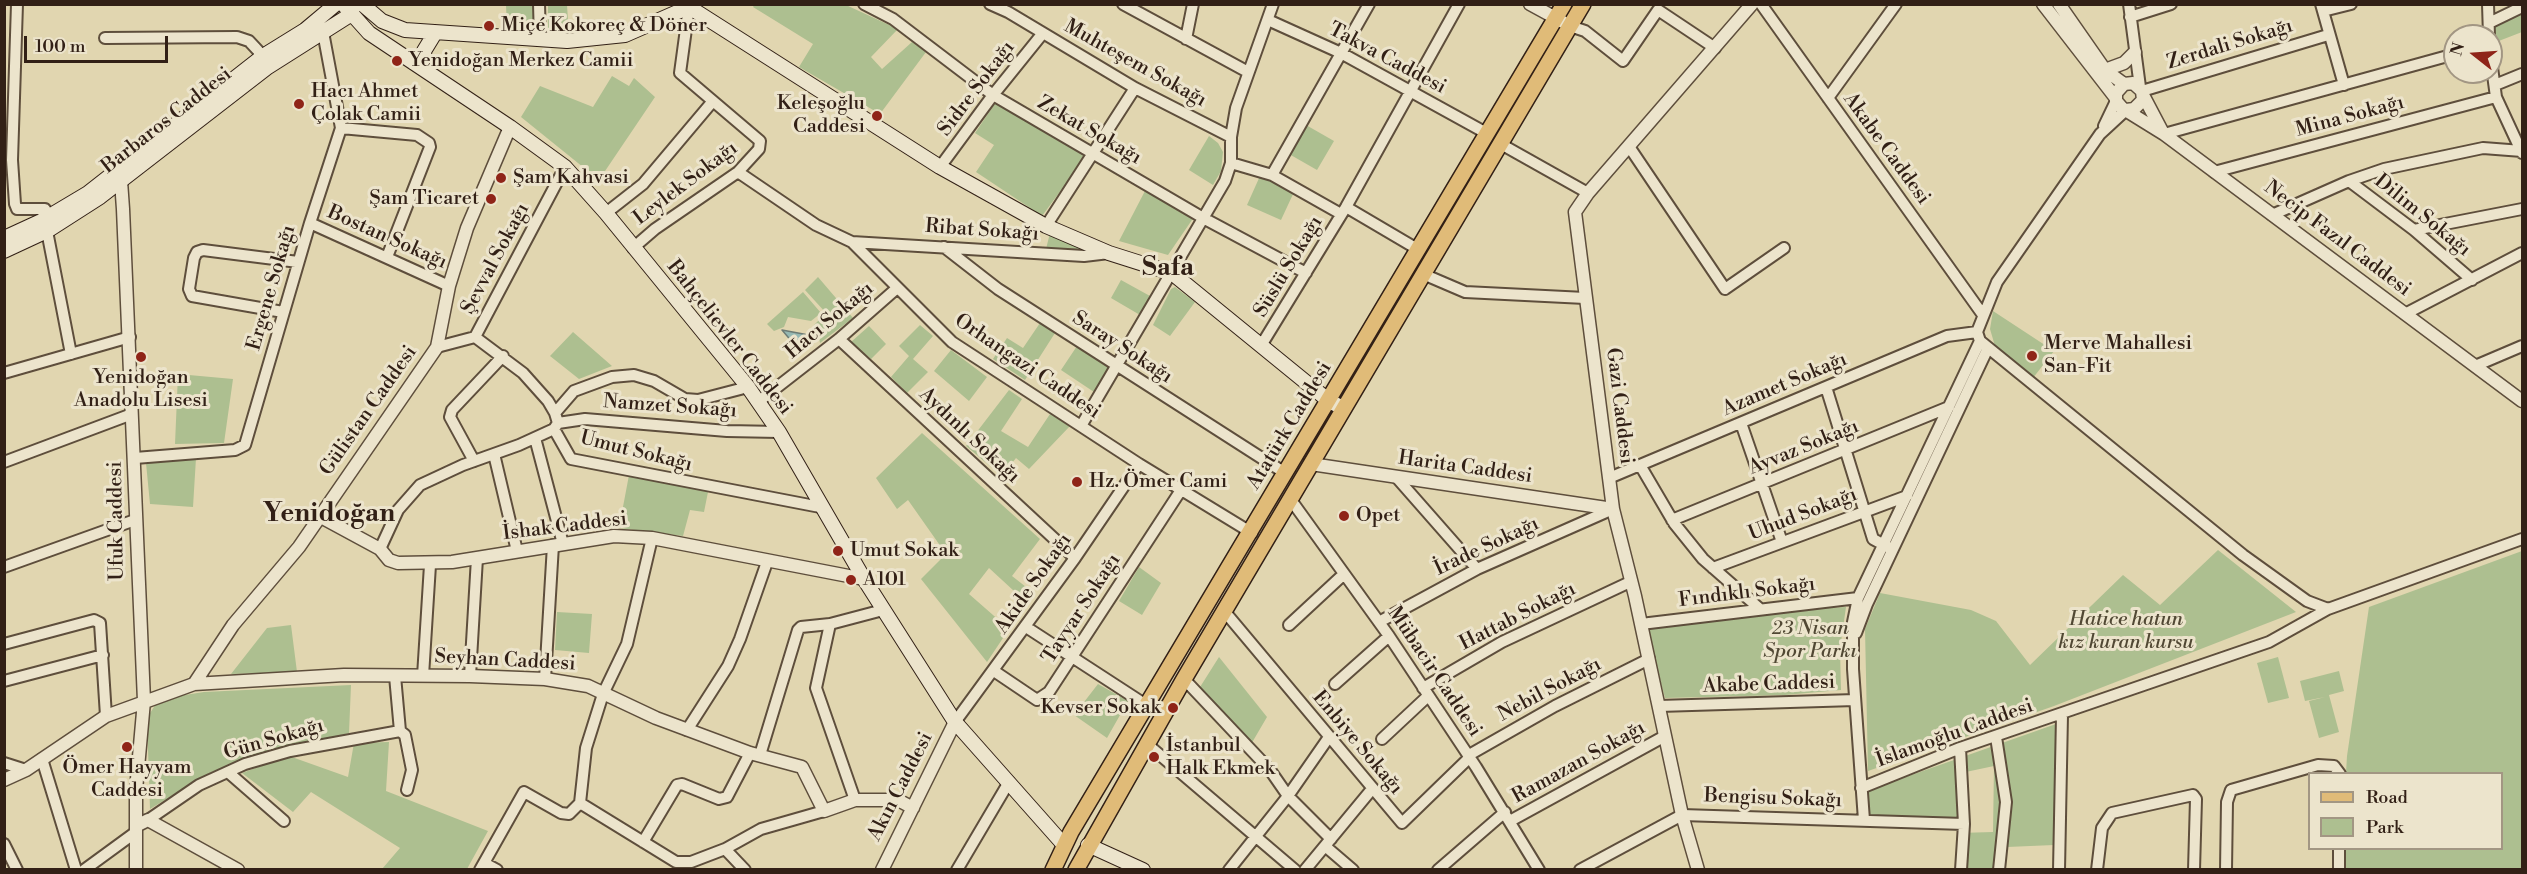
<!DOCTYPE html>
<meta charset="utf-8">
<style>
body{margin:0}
#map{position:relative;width:2527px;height:874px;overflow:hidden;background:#e1d6b0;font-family:"Libre Bodoni",serif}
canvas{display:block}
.frame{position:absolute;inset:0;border:6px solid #322016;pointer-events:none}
.legend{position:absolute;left:2308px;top:772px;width:195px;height:78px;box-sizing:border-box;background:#ece4cc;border:2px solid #a29683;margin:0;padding:8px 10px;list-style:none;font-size:18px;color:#322016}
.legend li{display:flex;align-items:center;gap:12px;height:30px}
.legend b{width:30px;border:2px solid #a29683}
.north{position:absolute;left:2443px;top:24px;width:60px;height:60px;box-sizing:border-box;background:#ece4cc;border:2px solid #a29683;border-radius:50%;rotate:287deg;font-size:16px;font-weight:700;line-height:24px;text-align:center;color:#322016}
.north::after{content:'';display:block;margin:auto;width:21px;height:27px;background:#8f2418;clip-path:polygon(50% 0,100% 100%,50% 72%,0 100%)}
.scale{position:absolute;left:24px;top:36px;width:144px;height:27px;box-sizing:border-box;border:3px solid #322016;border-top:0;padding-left:8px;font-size:18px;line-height:21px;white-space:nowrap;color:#322016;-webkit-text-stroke:4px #ece4cc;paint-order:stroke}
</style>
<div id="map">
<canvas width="2527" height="874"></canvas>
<div class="frame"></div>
<ul class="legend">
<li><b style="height:8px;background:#e0bb78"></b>Road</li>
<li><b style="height:16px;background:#adbf90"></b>Park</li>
</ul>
<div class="north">N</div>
<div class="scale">100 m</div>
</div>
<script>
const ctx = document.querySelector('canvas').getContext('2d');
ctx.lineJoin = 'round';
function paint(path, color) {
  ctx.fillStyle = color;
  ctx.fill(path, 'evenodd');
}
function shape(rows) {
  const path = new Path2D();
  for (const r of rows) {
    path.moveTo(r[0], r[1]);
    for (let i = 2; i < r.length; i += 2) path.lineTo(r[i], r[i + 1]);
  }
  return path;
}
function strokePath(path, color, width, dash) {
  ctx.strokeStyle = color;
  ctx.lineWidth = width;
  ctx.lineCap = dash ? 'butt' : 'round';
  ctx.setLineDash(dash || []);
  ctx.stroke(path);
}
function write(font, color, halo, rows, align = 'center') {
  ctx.font = font + ' "Libre Bodoni",serif';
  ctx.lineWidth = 6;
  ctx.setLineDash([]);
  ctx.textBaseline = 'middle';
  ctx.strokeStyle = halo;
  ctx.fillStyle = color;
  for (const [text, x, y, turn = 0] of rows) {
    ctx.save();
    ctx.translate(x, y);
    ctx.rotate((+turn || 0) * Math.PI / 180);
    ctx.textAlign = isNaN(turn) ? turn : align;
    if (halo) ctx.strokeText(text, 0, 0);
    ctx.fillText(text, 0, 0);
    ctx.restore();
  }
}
const green = shape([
 [755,4,846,5,898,29,871,57,882,69,912,42,926,52,880,114,799,67,813,44,753,7],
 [506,5,533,5,534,30,507,29],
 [548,5,567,5,569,36,548,32],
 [2522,9,2522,32,2491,44,2494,22],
 [612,76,629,86,634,78,655,97,599,180,521,117,540,86,593,107],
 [996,102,1087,155,1042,216,976,172,994,145,975,133],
 [1306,125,1334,141,1317,170,1289,154],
 [1209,136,1218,143,1223,152,1221,171,1213,185,1189,170],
 [1260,176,1278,182,1294,192,1281,220,1247,205],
 [1146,189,1194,217,1168,255,1119,241],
 [1050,233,1081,248,1079,250,1046,249],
 [818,277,853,318,820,343,818,333,813,332,814,325,826,313,805,290],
 [1121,280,1150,296,1140,315,1111,298],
 [1175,287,1195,302,1170,336,1153,325,1171,289],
 [803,292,821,313,811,321,788,317,784,327,774,331,767,324],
 [1993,311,2054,351,2033,378,1995,346,1990,329],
 [1040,323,1055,333,1025,380,993,359,1007,338,1023,348],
 [920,325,933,336,913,359,928,372,907,393,891,377,909,356,899,346],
 [869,326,886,344,871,359,851,342],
 [573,332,612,366,579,379,550,356],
 [1077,346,1109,368,1094,392,1061,370],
 [951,350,987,377,969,401,934,371],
 [178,374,233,379,224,443,175,444],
 [1009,390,1022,399,1001,431,1028,447,1050,414,1070,426,1029,469,1016,458,1002,476,966,446],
 [922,433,1040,539,1012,576,1035,594,1027,603,989,568,969,594,1009,629,987,662,921,579,946,554,908,500,897,509,876,478],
 [196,458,193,507,150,504,146,463],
 [629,475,708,492,704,512,690,510,683,536,619,528],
 [2218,550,2296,612,2054,706,1868,771,1865,629,1880,593,1971,610,1996,621,2030,665,2123,575,2160,605],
 [2522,551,2522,869,2343,870,2344,849,2502,848,2502,774,2346,773,2347,756,2369,607],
 [1139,567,1161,583,1142,615,1119,601],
 [1846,607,1840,649,1841,690,1785,695,1665,698,1646,626,1775,611],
 [557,612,592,614,589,653,555,650],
 [291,625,297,672,231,674,267,628],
 [1219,657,1267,717,1250,746,1195,695],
 [2278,657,2289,698,2268,703,2257,663],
 [2339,671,2344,691,2329,695,2339,732,2319,738,2309,701,2325,697,2305,701,2300,681],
 [1098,684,1128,701,1107,738,1074,715],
 [351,685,349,733,211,772,150,809,147,718,159,699,204,692],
 [2056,724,2054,845,2007,847,2004,869,1958,869,1959,833,1993,832,1994,766,1961,773,1960,819,1870,817,1866,791],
 [389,742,386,791,488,831,467,869,382,869,400,848,311,792,293,812,242,773,289,756,348,777,354,743]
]);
const water = shape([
 [782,330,814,336,799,350,782,330]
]);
const minor = shape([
 [17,4,12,160,15,204,17,209,45,209,49,217],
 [539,4,540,40],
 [864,4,893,19,993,95,1205,219,1306,273],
 [990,4,1008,12,1135,88,1231,137],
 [1123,4,1248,72],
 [1761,4,1983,315],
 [2129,4,2140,87],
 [2321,4,2344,85],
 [2488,4,2489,36],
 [2323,11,2351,4],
 [2130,17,2171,4],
 [1268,20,1341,53,1488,134],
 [2489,23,2522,7],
 [1570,26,1585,31,1623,61,1658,10,1715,48],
 [105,38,237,37,249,41,263,56],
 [1186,39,1193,4],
 [2491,60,2496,97,2522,153],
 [2495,85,2522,74],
 [2142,91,2328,35],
 [1828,98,1896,4],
 [2126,110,2100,134,1997,282,1977,332,1980,341,2243,555,2307,601,2328,609,2522,539],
 [2104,126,2116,101],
 [341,128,417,135,429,143,430,147,387,257],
 [2164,134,2455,54],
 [1499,143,1588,193],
 [1630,148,1725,289,1784,248],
 [1231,163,1272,175,1341,214],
 [940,167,993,95,1043,33],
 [738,172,816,225,852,242,952,342,1139,464,1252,533],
 [2214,172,2496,97],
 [1272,175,1369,4],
 [2349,181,2414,230,2472,280],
 [1346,207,1419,250],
 [606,213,643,184,713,101],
 [2272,215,2349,181,2384,169,2483,148,2522,151],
 [310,223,449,286],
 [1046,226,1135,88],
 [2414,230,2522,209],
 [47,231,71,354],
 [852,242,1084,256,1109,253],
 [944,247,998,289,1285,473],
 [633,248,655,229,738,172,759,149,760,141,680,73,689,7],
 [1423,274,1465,292,1585,298],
 [283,312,192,296,189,289,194,258,197,252,203,250,298,262],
 [2405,314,2522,253],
 [475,337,565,167],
 [839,339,1075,558],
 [1262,344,1346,207,1459,4],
 [437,347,475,337,523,373,548,401,555,413,558,423,554,429,571,459,820,507],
 [2475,366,2522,346],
 [4,373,130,337],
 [1826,387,1873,539,1888,547],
 [758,402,839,339,896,289],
 [555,413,574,391,612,377,634,375,654,381,685,399,698,400,748,387],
 [558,423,585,419,727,431,779,432],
 [1741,423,1782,542],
 [1081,426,1225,181,1231,163,1231,137,1236,108,1273,4],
 [535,438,563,544],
 [494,454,517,551],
 [135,458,235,450,245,445,310,223,341,128,323,32],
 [474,461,450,417,452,410,503,356],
 [4,462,132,414],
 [1640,465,1674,523,1703,559,1760,609],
 [1397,478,1477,569],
 [1609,478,1947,336,1977,332],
 [1291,500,1389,636,1476,767,1539,870],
 [1672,520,1949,407],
 [380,549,398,510,420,485,463,465,519,445,554,429],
 [4,567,135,520],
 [1713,568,1907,496],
 [1225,612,1402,823,1470,757],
 [1379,622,1477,569,1613,509],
 [830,624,816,688,855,800],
 [1641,624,1858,598],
 [1289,625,1344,574],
 [1026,627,1146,705],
 [1856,633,1867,604,1988,348],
 [4,644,94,620,100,623,106,716],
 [994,671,1037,700,1049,692,1181,490],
 [395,676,400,731,405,735,412,770,407,790],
 [423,676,430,565],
 [470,676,477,558],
 [545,679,553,545],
 [1184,679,1270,770,1288,796,1331,839],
 [4,681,103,655],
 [1335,684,1389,636],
 [1423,688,1502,642,1630,582],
 [1659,706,1855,700],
 [955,722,1075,558,1139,464],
 [687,730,728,666,740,639,767,562],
 [1996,737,2006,802,1999,870],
 [1382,739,1428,696],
 [1147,744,1295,870],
 [760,755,798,630,801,627,830,624,883,610],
 [1469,755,1555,706,1649,659],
 [42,759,76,870],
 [4,763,26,770],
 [229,773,284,821],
 [1861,788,1960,748,2269,642,2328,609],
 [580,803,586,748,603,694,627,644,652,538],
 [148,820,199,785,245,764,290,751,400,731],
 [1864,820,1853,669,1853,622,1858,598,1980,341],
 [1510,821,1665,736],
 [643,842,677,785,682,784,719,799,727,797,750,753],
 [4,844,17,870],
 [1325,846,1353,870],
 [725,849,745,870],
 [484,863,497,870],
 [84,870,136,832],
 [480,870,524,792,561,813,569,814,580,803,676,862,691,862,725,849,761,829,824,811],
 [957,870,1009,782],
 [1229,870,1288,796,1329,737],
 [1305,870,1372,789],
 [1438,870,1505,812],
 [1580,870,1682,815,1964,824,1960,748],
 [1961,870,1964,824],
 [2059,870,2062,715],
 [2097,870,2102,828,2112,813,2193,795,2196,799,2194,870],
 [2226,870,2227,802,2231,790,2318,765,2334,766,2340,774],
 [2339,870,2339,848]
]);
const tertiary = shape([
 [1530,4,1563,22],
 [2043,4,2115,97],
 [2059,4,2105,70,2124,84],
 [2105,70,2124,63,2135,52],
 [2143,95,2163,133],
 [2126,110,2134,109,2143,100,2142,91,2133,83,2124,84,2116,93,2116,101,2122,108,2164,134,2522,401],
 [116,174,121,181,123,209,144,701,136,790,136,870],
 [1311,464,1613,509],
 [319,516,380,549,389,560,398,563,452,562,614,536,652,538,864,579],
 [194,684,233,625,299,547,437,347,449,286,467,228,510,127],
 [4,780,26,770,106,716,194,684,344,675,470,676,545,679,588,686,656,718,750,753,802,767,824,811,855,800,898,800,913,808],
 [136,826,148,820,238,870],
 [882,870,955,722],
 [1698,870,1682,815,1635,596,1613,509,1575,212,1588,193,1752,4]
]);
const secondary = shape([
 [343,4,369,33,510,127,565,167,606,213,748,387,779,432,864,579,955,722,1064,845],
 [362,4,382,21,405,30,567,41,625,35,689,7,940,167,1046,226,1109,253,1172,273,1329,401,1343,408],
 [428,71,425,68,424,51,435,33],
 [4,238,41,221,88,193,263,56,305,30,336,4],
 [4,251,47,231,100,197,268,67,350,15,354,6],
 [1088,845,1143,870]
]);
const primary = shape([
 [1053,870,1071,832,1564,4],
 [1076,870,1184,679,1583,4]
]);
const markers = [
 [489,26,6,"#8f2418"],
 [397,61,6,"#8f2418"],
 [299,104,6,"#8f2418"],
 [877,116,6,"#8f2418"],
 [501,178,6,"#8f2418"],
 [491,199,6,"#8f2418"],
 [2032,356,6,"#8f2418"],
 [141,357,6,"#8f2418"],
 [1077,482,6,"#8f2418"],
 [1344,516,6,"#8f2418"],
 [838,551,6,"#8f2418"],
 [851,580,6,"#8f2418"],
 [1173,708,6,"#8f2418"],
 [127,747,6,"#8f2418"],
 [1154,757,6,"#8f2418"]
];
const poiNames = [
 ["Miçé Kokoreç & Döner",501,26],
 ["Yenidoğan Merkez Camii",409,61],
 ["Hacı Ahmet",311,92],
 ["Çolak Camii",311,115],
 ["Keleşoğlu",865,104,"right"],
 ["Caddesi",865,127,"right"],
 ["Şam Kahvasi",513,178],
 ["Şam Ticaret",479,199,"right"],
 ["Merve Mahallesi",2044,344],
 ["San-Fit",2044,367],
 ["Yenidoğan",141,378,"center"],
 ["Anadolu Lisesi",141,401,"center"],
 ["Hz. Ömer Cami",1089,482],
 ["Opet",1356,516],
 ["Umut Sokak",850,551],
 ["A101",863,580],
 ["Kevser Sokak",1161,708,"right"],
 ["İstanbul",1166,746],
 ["Halk Ekmek",1166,769],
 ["Ömer Hayyam",127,768,"center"],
 ["Caddesi",127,791,"center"]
];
const streetNames = [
 ["Zerdali Sokağı",2230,45,-17],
 ["Takva Caddesi",1387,59,28],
 ["Muhteşem Sokağı",1135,64,29],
 ["Sidre Sokağı",977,89,-53],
 ["Mina Sokağı",2350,117,-15],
 ["Barbaros Caddesi",167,121,-38],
 ["Zekat Sokağı",1089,131,30],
 ["Akabe Caddesi",1886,149,54],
 ["Leylek Sokağı",686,184,-37],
 ["Dilim Sokağı",2422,216,39],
 ["Ribat Sokağı",982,231,4],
 ["Bostan Sokağı",387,238,24],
 ["Necip Fazıl Caddesi",2337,239,37],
 ["Şevval Sokağı",496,259,-62],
 ["Süslü Sokağı",1289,267,-59],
 ["Ergene Sokağı",272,288,-74],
 ["Hacı Sokağı",830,321,-40],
 ["Bahçelievler Caddesi",729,338,52],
 ["Saray Sokağı",1122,348,33],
 ["Orhangazi Caddesi",1027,367,34],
 ["Azamet Sokağı",1785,385,-23],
 ["Gazi Caddesi",1619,406,83],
 ["Namzet Sokağı",670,407,4],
 ["Gülistan Caddesi",369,411,-55],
 ["Atatürk Caddesi",1290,426,-59],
 ["Aydınlı Sokağı",969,436,43],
 ["Ayvaz Sokağı",1804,448,-22],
 ["Umut Sokağı",636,452,14],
 ["Harita Caddesi",1465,468,8],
 ["Uhud Sokağı",1803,515,-21],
 ["Ufuk Caddesi",117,521,-91],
 ["İshak Caddesi",565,527,-7],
 ["İrade Sokağı",1487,547,-25],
 ["Akide Sokağı",1034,584,-55],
 ["Fındıklı Sokağı",1747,593,-7],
 ["Tayyar Sokağı",1082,609,-57],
 ["Hattab Sokağı",1518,617,-27],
 ["Seyhan Caddesi",505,661,3],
 ["Mübacir Caddesi",1434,672,56],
 ["Akabe Caddesi",1769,685,-2],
 ["Nebil Sokağı",1550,690,-28],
 ["İslamoğlu Caddesi",1955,734,-20],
 ["Gün Sokağı",274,740,-16],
 ["Enbiye Sokağı",1357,743,50],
 ["Ramazan Sokağı",1579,763,-29],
 ["Akın Caddesi",901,787,-63],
 ["Bengisu Sokağı",1773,799,2]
];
const parkNames = [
 ["Hatice hatun",2126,620],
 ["kız kuran kursu",2126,643],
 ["23 Nisan",1810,629],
 ["Spor Parkı",1810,652]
];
const districtNames = [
 ["Safa",1168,269],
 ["Yenidoğan",329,515]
];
paint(green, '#adbf90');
paint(water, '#95b8b2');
strokePath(water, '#6d7b74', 1.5);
strokePath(minor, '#5e4e3c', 14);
strokePath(tertiary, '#5e4e3c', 15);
strokePath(secondary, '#322016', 16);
strokePath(primary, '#322016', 18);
strokePath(minor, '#ece4cc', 10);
strokePath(tertiary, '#ece4cc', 12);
strokePath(secondary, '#ece4cc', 14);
strokePath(primary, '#e0bb78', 15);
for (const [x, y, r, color] of markers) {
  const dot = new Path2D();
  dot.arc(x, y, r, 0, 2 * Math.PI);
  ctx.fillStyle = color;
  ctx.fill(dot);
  strokePath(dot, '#ece4cc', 2);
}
write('20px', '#322016', '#ece4cc', poiNames, 'left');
write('20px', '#322016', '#ece4cc', streetNames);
write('italic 20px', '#514834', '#ece4cc', parkNames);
write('bold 26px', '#322016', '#ece4cc', districtNames);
</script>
